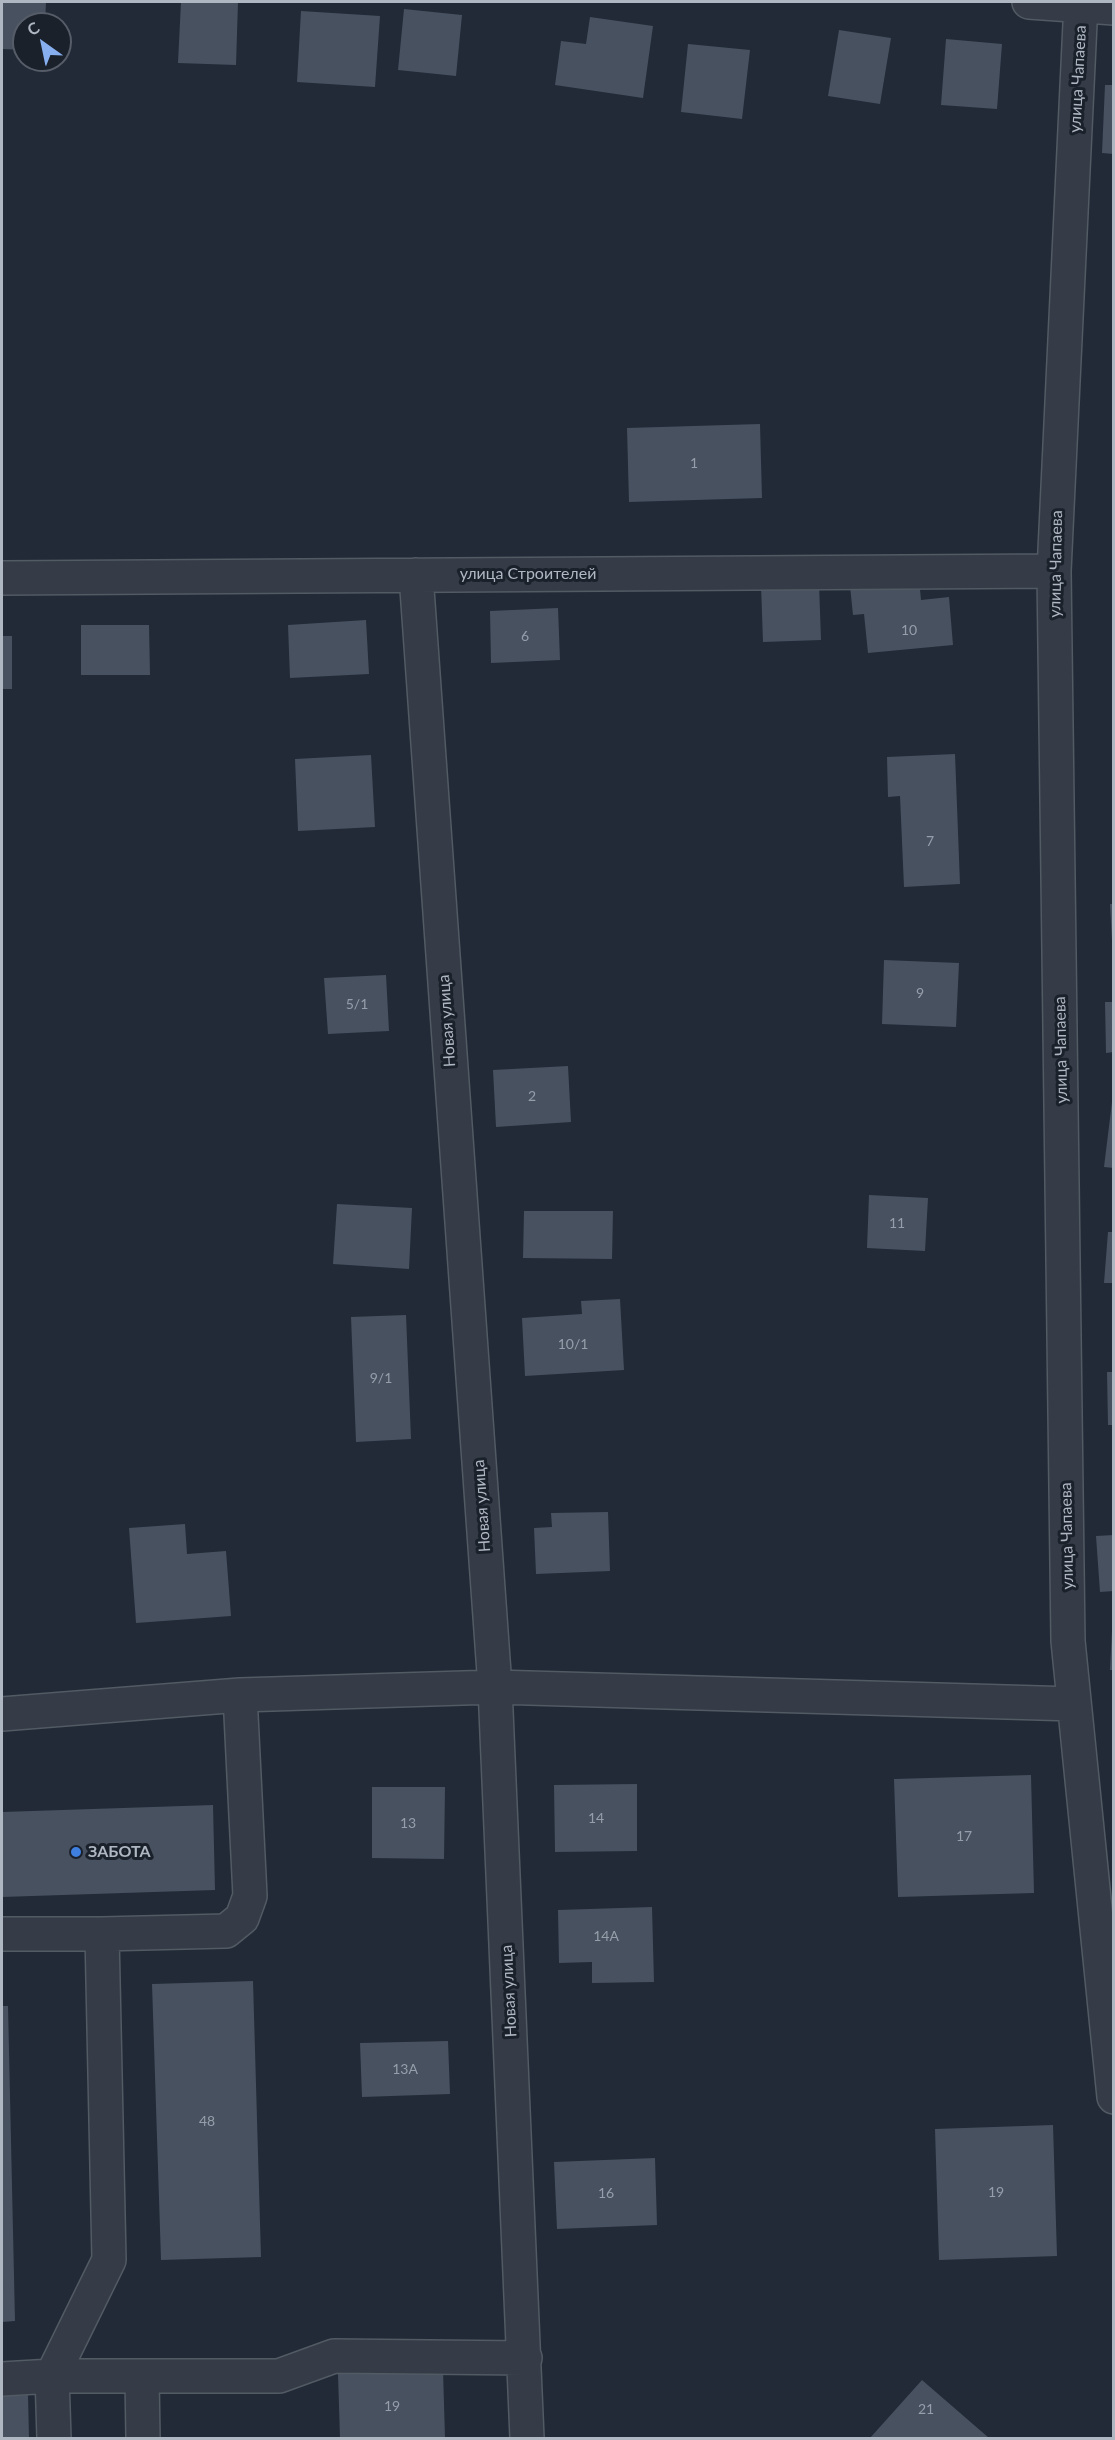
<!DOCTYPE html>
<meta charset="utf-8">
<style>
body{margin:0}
#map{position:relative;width:1115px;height:2440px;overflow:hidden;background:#212a36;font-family:Lato,sans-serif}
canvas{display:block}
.frame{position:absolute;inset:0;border:3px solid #afb7c3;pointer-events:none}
.north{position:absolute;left:12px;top:12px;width:60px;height:60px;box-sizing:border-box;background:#1a212b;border:2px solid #565d68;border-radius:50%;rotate:327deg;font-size:16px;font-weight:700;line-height:24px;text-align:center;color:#afb7c3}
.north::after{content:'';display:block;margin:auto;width:21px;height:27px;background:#87aff0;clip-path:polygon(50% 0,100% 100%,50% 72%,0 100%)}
</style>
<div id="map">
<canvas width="1115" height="2440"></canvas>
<div class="frame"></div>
<div class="north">С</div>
</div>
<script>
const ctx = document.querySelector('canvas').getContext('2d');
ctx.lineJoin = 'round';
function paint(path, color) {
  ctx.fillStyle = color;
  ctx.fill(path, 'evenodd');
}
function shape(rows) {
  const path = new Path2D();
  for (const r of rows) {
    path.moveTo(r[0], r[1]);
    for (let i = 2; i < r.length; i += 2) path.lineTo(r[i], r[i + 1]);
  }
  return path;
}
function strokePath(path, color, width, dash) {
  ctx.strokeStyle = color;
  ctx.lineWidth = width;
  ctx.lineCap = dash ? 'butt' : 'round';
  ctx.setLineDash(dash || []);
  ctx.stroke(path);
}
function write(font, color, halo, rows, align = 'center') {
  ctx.font = font + ' Lato,sans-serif';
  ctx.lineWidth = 6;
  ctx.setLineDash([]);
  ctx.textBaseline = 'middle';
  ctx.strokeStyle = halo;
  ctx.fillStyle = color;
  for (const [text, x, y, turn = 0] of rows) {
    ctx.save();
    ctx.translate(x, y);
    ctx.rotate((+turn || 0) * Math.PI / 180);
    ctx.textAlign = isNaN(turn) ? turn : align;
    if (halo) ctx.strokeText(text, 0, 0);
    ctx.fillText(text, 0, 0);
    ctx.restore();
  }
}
const building = shape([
 [2,2,46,2,45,24,24,24,24,50,2,49],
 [181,2,238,2,236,65,178,63],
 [404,9,462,15,456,76,398,70],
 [301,11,380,16,375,87,297,82],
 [590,17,653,26,643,98,555,85,561,41,586,44],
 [839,30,891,38,880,104,828,96],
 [946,39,1002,44,997,109,941,105],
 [688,44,750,50,742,119,681,112],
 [1105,85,1114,85,1114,154,1102,153],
 [760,424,762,498,629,502,627,428],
 [919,579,921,600,949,597,953,645,868,653,864,614,853,615,850,586],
 [819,583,821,640,763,642,761,585],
 [558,608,560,660,491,663,490,611],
 [366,620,369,674,290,678,288,625],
 [81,625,149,625,150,675,81,675],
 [2,636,12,636,12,689,2,689],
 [955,754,960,884,904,887,900,796,888,797,887,757],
 [371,755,375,827,298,831,295,759],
 [1110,904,1114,904,1114,941,1112,941],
 [884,960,959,963,956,1027,882,1024],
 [386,975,389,1031,328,1034,324,978],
 [1105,1002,1114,1002,1114,1052,1106,1053],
 [568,1066,571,1122,496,1127,493,1070],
 [1112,1102,1114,1102,1114,1168,1104,1167],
 [869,1195,928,1198,925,1251,867,1248],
 [337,1204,412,1208,409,1269,333,1264],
 [524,1211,613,1211,612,1259,523,1258],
 [1108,1232,1114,1232,1114,1283,1104,1283],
 [620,1299,624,1370,525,1376,522,1318,582,1314,581,1301],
 [406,1315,411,1439,356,1442,351,1317],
 [1107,1372,1114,1372,1114,1425,1108,1425],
 [608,1512,610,1571,536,1574,534,1528,552,1527,551,1513],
 [185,1524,187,1554,226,1551,231,1616,136,1623,129,1528],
 [1114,1535,1114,1591,1100,1592,1096,1536],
 [1112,1630,1114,1630,1114,1670,1110,1670],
 [1031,1775,1034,1893,898,1897,894,1779],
 [637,1784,637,1851,555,1852,554,1785],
 [372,1787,445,1787,444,1859,372,1858],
 [213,1805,215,1890,2,1897,2,1812],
 [652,1907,654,1982,592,1983,592,1962,559,1963,558,1910],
 [253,1981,261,2257,161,2260,152,1984],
 [2,2006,8,2006,15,2321,2,2322],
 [448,2041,450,2094,362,2097,360,2043],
 [1053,2125,1057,2256,939,2260,935,2129],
 [655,2158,657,2225,557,2229,554,2162],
 [443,2370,445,2438,340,2438,338,2374],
 [922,2380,989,2438,870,2438],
 [28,2395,29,2438,2,2438,2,2396]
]);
const minor = shape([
 [1029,2,1114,8],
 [1081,2,1054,571,1068,1641,1114,2097],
 [416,575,495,1687,527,2438],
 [2,578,1054,571],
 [2,1714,240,1695,495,1687,1074,1704],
 [2,1934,102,1934,109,2260,52,2376,54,2438],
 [102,1934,226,1931,242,1918,250,1896,240,1695],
 [142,2376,143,2438],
 [2,2379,52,2376,279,2376,334,2356,525,2358]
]);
const markers = [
 [76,1852,6,"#3f7fe0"]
];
const numberNames = [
 ["1",694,463],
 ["10",909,630],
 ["6",525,636],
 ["7",930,841],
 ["9",920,993],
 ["5/1",357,1004],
 ["2",532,1096],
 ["11",897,1223],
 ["10/1",573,1344],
 ["9/1",381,1378],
 ["14",596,1818],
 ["13",408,1823],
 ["17",964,1836],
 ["14А",606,1936],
 ["13А",405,2069],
 ["48",207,2121],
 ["19",996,2192],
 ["16",606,2193],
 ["19",392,2406],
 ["21",926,2409]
];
const streetNames = [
 ["улица Чапаева",1078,79,-87],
 ["улица Чапаева",1056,564,-89],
 ["улица Строителей",528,574],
 ["Новая улица",447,1021,-94],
 ["улица Чапаева",1061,1050,-91],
 ["Новая улица",482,1506,-94],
 ["улица Чапаева",1067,1536,-91],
 ["Новая улица",509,1991,-93]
];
const poiNames = [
 ["ЗАБОТА",88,1852]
];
paint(building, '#485160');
strokePath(minor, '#525a64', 36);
strokePath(minor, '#353c47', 33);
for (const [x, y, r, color] of markers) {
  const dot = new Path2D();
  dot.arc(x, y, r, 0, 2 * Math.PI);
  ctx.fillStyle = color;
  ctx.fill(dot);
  strokePath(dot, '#1a212b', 2);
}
write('14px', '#959eaa', null, numberNames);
write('16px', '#afb7c3', '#1a212b', streetNames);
write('bold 16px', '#afb7c3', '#1a212b', poiNames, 'left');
</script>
